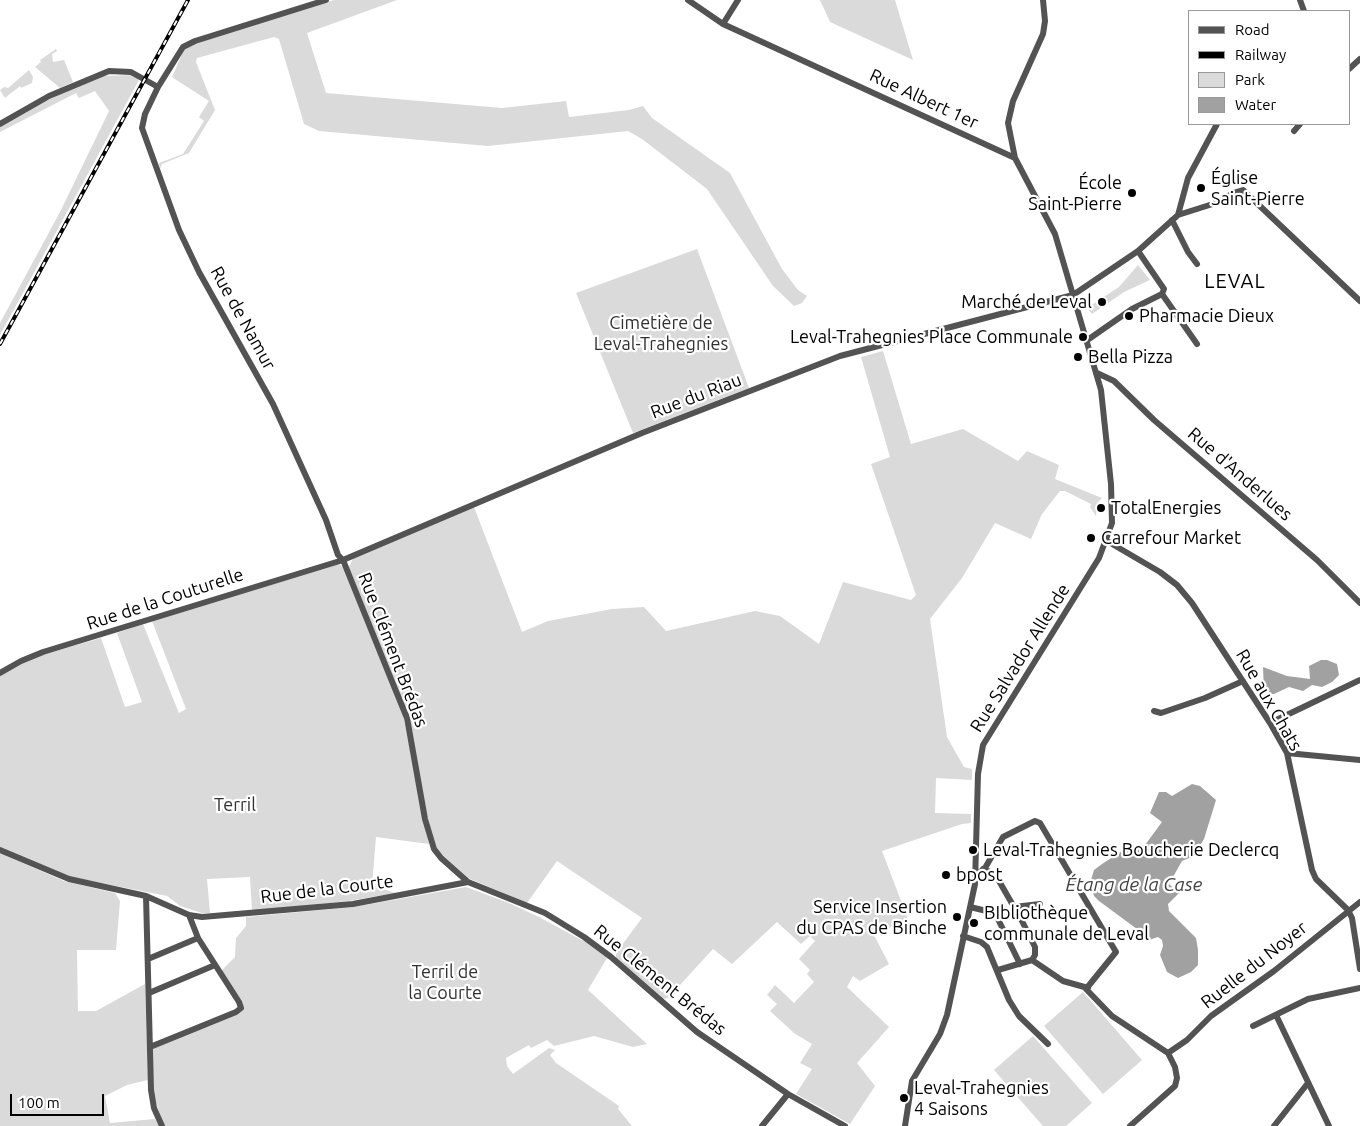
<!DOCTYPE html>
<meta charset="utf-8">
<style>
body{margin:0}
#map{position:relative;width:1360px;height:1126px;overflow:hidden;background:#fff;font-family:Ubuntu,sans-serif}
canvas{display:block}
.legend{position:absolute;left:1188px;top:10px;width:162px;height:115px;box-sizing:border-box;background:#fff;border:1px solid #999;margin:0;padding:6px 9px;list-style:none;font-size:15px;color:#000}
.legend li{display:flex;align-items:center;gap:10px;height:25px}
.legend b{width:25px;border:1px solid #999}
.scale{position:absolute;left:10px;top:1094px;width:94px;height:22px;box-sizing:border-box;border:2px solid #000;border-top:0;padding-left:6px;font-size:15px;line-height:18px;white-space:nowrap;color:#000;-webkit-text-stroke:4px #fff;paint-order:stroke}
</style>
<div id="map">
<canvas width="1360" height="1126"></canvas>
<ul class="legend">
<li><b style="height:6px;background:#535353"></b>Road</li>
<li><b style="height:6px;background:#000"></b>Railway</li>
<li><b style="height:14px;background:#dadada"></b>Park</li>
<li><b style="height:14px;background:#a1a1a1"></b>Water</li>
</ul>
<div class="scale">100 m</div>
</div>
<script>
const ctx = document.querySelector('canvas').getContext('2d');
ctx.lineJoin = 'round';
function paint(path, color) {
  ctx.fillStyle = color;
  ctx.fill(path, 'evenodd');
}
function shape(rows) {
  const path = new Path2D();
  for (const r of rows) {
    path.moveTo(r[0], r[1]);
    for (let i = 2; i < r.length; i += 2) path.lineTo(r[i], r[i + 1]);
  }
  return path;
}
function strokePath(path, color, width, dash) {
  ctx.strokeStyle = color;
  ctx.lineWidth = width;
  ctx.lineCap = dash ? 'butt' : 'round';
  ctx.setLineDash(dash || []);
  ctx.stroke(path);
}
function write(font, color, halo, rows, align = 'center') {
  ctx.font = font + ' Ubuntu,sans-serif';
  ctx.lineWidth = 4.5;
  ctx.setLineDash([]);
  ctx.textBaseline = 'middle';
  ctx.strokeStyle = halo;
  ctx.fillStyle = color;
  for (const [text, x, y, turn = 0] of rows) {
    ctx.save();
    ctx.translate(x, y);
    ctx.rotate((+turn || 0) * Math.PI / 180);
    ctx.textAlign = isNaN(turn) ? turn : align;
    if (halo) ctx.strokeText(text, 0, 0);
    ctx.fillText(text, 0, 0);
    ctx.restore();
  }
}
const green = shape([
 [334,0,397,0,307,33,326,93,502,108,566,101,569,117,629,110,643,106,652,118,730,173,782,269,798,290,807,296,802,303,794,306,773,286,707,189,642,139,628,131,488,146,319,131,304,124,279,39,274,37,197,58,196,62,215,110,189,153,162,164,160,169,159,163,183,154,204,121,199,117,209,101,172,77,184,50,204,39],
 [820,0,895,0,913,60,830,22],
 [56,49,57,51,52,54,53,62,64,60,73,82,60,88,35,67,41,62,40,60],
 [29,70,33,77,32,83,21,88,20,86,5,98,0,90,4,87,8,88],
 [133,75,139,80,0,335,0,323,60,212,109,111,95,91,79,98,76,93,0,132,0,126,37,105,100,76],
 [697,249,749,388,633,433,576,293],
 [1138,265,1150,280,1124,292,1092,314,1087,308,1119,287],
 [883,351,911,444,963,429,1018,461,1027,451,1059,465,1055,479,1102,498,1097,503,1096,516,1090,507,1091,504,1065,491,1060,491,1042,514,1031,539,995,523,962,578,930,619,947,737,964,767,972,769,972,780,936,778,935,813,971,814,971,823,962,824,882,851,908,919,874,935,889,964,860,981,853,976,847,987,889,1027,857,1063,875,1086,850,1124,796,1094,812,1069,800,1063,812,1044,794,1033,770,1011,777,1004,767,995,775,985,794,1003,814,982,807,974,810,970,799,959,815,941,810,936,801,944,777,922,732,964,713,949,668,998,662,999,616,958,616,953,642,918,557,861,527,903,468,878,437,850,431,834,408,718,349,567,353,558,474,507,522,632,548,621,612,609,644,607,666,631,755,611,780,616,819,644,843,582,911,600,916,595,871,464,890,457,861,357],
 [339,564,344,568,403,715,429,844,376,837,372,885,395,893,349,901,252,911,250,877,207,879,210,913,202,913,180,906,167,896,71,877,0,847,0,675,32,658,101,638,125,707,142,702,117,633,143,624,179,713,186,709,152,621],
 [0,853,64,881,115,893,120,901,116,950,77,950,78,1011,96,1011,145,984,148,1080,127,1085,105,1096,110,1123,155,1119,159,1126,0,1126],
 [466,887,509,903,539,917,587,943,607,958,588,990,647,1044,633,1047,594,1036,554,1046,547,1040,531,1048,529,1045,506,1058,507,1066,513,1074,549,1048,555,1050,550,1055,556,1063,619,1106,618,1109,632,1126,164,1126,153,1093,152,1048,241,1011,221,971,235,957,236,938,246,926,246,917,354,907],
 [1083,992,1142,1060,1103,1094,1044,1026],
 [1033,1036,1092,1103,1066,1126,1043,1126,994,1070]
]);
const water = shape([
 [1321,660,1327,660,1337,664,1339,675,1332,682,1322,687,1312,685,1303,691,1289,687,1274,694,1264,694,1263,667,1287,676,1310,679,1309,666],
 [1192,784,1200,786,1216,800,1204,839,1194,856,1182,861,1169,884,1179,893,1168,904,1169,911,1196,938,1198,950,1198,965,1191,972,1178,978,1167,972,1160,955,1163,946,1162,940,1158,937,1149,940,1141,932,1099,901,1094,896,1090,883,1094,870,1102,864,1130,846,1145,845,1162,822,1150,813,1159,792,1166,792,1172,796]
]);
const minor = shape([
 [326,0,195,41,183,47,158,87,145,114,142,128,179,230,199,272,273,404,326,520,338,555,343,560,391,679,407,718,425,819,434,849,441,858,468,882,545,913,584,937,611,957,697,1032,788,1094,845,1126],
 [688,0,723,24,1015,158],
 [1300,0,1304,11],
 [723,24,738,0],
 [1349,69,1360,59],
 [0,124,49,96,109,71,131,72,158,87],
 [1294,131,1300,124],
 [1178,215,1188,178,1217,124],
 [1172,220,1188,252,1197,264],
 [1162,294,1197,344],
 [1086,341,1132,309,1162,294,1164,289,1138,251],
 [1097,373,1114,381,1154,420,1317,560,1360,603],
 [1107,541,1160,572,1177,585,1192,603,1270,723,1287,753,1312,870,1316,879,1348,910,1352,918,1360,969],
 [0,673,21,661,43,652,343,560,642,433,840,356,1073,295,1138,251,1178,215,1219,202,1233,193,1243,190,1360,301],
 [1154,711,1161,713,1205,698,1243,681],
 [1270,723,1360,680],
 [1287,753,1360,760],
 [0,850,69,879,146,896,189,915,202,917,353,904,468,882],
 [983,869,995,874,1022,921,1035,947,1035,955,1032,960,1063,981,1088,988],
 [976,875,985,868,1003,837,1035,821,1040,823,1116,952,1086,989,1112,1016,1168,1053,1175,1067,1177,1078,1175,1086,1130,1126],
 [146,896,151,1090,154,1108,162,1126],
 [970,907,995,913,1020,964],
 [1014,907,1040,904],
 [963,936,981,942,987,947,1009,1000,1019,1016,1048,1044],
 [148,959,198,938],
 [998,970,1032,960],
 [149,993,215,965],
 [1276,1015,1329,1126],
 [1253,1026,1308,999,1360,988],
 [150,1047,236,1012,241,1008,239,1002,198,938,189,915],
 [1168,1053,1187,1040,1211,1016,1274,971,1360,902],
 [762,1126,788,1094],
 [905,1126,912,1081,940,1034,947,1015,975,884,978,774,983,745,1099,558,1112,523,1111,484,1101,390,1055,234,1015,158,1008,123,1013,101,1043,34,1045,21,1043,0],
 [1274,1126,1308,1083]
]);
const rail = shape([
 [0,344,188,0]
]);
const markers = [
 [1201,188,5,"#000"],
 [1132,193,5,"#000"],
 [1102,302,5,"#000"],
 [1129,316,5,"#000"],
 [1083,337,5,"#000"],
 [1078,357,5,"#000"],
 [1101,508,5,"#000"],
 [1091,538,5,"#000"],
 [973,850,5,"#000"],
 [946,875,5,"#000"],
 [957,917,5,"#000"],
 [974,923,5,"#000"],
 [904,1098,5,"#000"]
];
const streetNames = [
 ["Rue Albert 1er",924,99,25],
 ["Rue de Namur",243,318,61],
 ["Rue du Riau",696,396,-21],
 ["Rue d'Anderlues",1240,474,41],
 ["Rue de la Couturelle",165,599,-18],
 ["Rue Clément Brédas",393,650,69],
 ["Rue Salvador Allende",1020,658,-58],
 ["Rue aux Chats",1269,700,60],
 ["Rue de la Courte",327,889,-7],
 ["Ruelle du Noyer",1254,965,-38],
 ["Rue Clément Brédas",660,980,39]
];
const poiNames = [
 ["Église",1211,178],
 ["Saint-Pierre",1211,199],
 ["École",1122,183,"right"],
 ["Saint-Pierre",1122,204,"right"],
 ["Marché de Leval",1092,302,"right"],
 ["Pharmacie Dieux",1139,316],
 ["Leval-Trahegnies Place Communale",1073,337,"right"],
 ["Bella Pizza",1088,357],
 ["TotalEnergies",1111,508],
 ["Carrefour Market",1101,538],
 ["Leval-Trahegnies Boucherie Declercq",983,850],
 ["bpost",956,875],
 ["Service Insertion",947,907,"right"],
 ["du CPAS de Binche",947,928,"right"],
 ["BIbliothèque",984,913],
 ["communale de Leval",984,934],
 ["Leval-Trahegnies",914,1088],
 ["4 Saisons",914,1109]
];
const parkNames = [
 ["Cimetière de",661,323],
 ["Leval-Trahegnies",661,344],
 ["Terril",235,805],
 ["Terril de",445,972],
 ["la Courte",445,993]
];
const waterNames = [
 ["Étang de la Case",1134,885]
];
const quarterNames = [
 ["LEVAL",1235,281]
];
paint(green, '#dadada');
paint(water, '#a1a1a1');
strokePath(minor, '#535353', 6);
strokePath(rail, '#000', 4);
strokePath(rail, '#fff', 2, [5.5]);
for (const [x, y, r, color] of markers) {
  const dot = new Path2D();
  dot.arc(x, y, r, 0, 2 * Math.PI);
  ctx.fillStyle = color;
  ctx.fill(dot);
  strokePath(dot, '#fff', 2);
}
write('18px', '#000', '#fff', streetNames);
write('18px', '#000', '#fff', poiNames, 'left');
write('18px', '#313131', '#fff', parkNames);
write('italic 19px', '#424242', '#fff', waterNames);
ctx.letterSpacing = '1px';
write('20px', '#000', '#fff', quarterNames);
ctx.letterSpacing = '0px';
</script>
